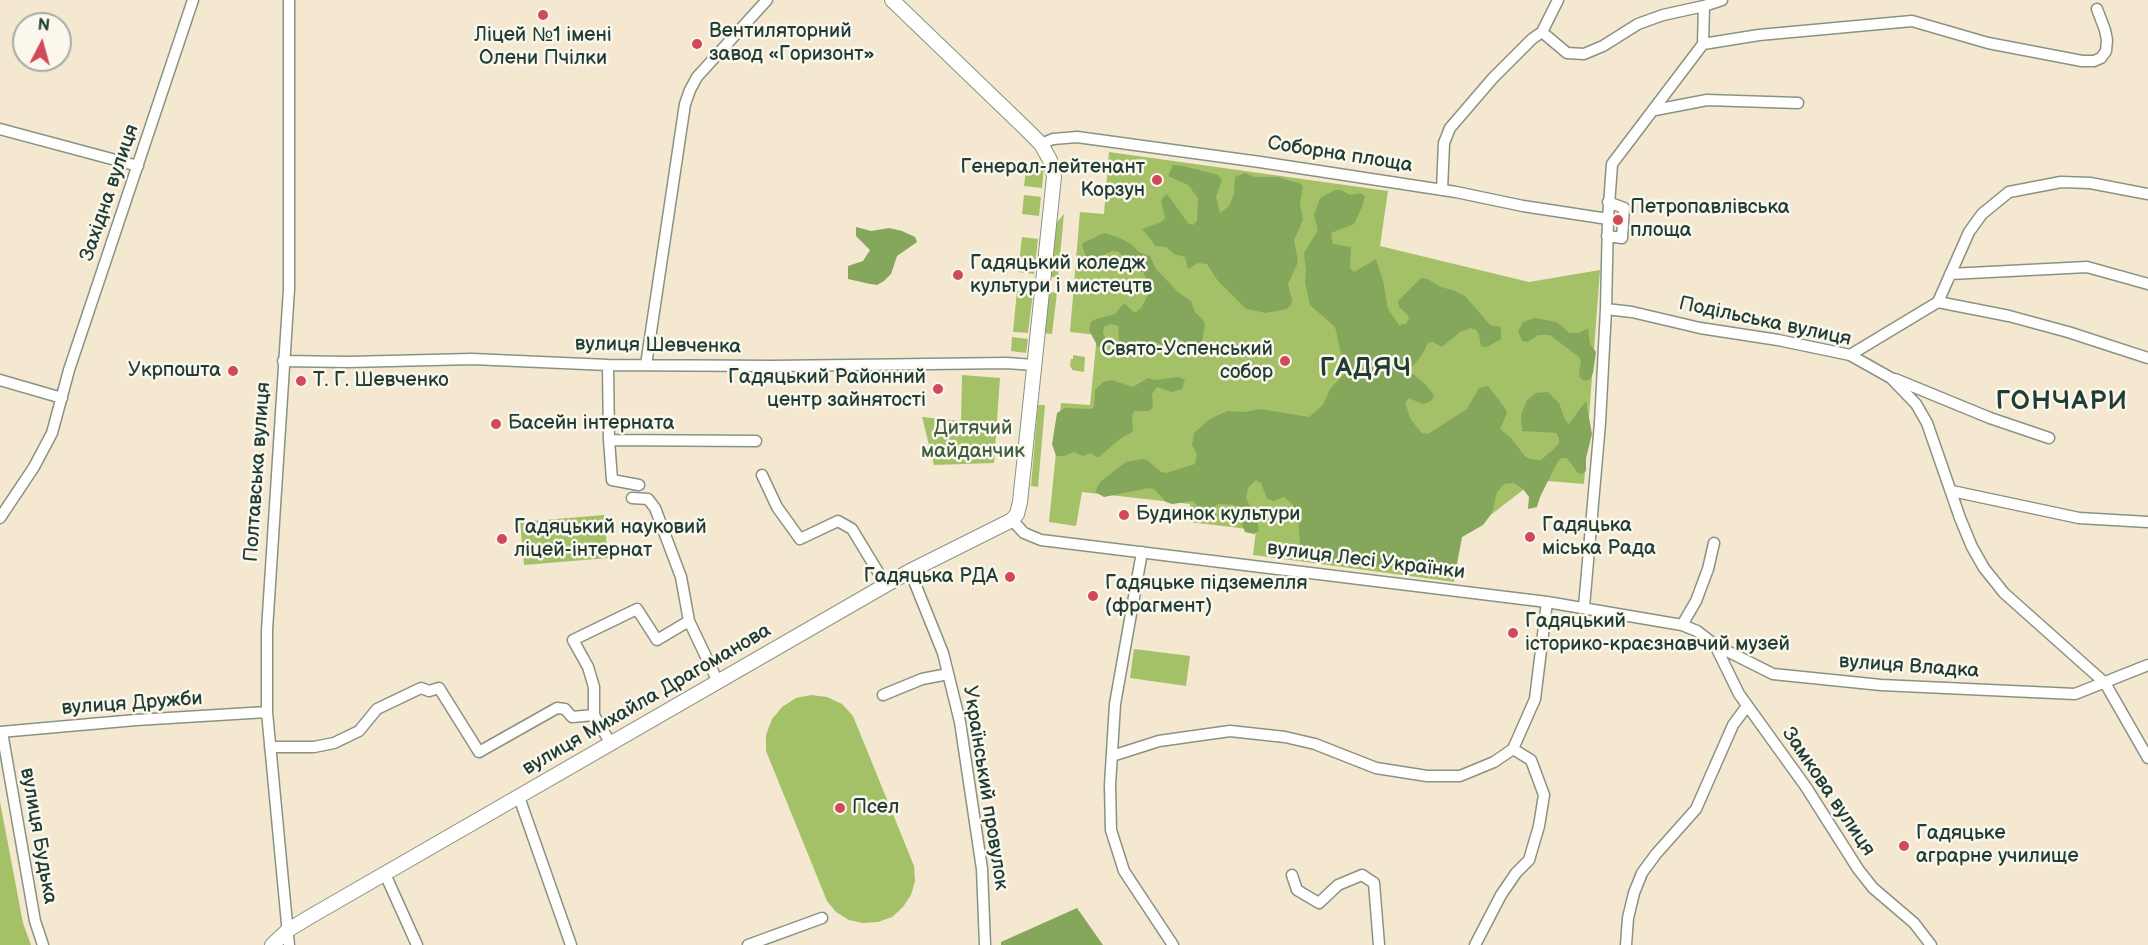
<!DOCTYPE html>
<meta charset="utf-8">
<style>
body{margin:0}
#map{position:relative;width:2148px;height:945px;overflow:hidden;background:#f4e8d0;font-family:"Balsamiq Sans",sans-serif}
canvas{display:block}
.north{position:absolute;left:12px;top:12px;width:60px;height:60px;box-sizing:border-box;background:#fbf7ec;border:2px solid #a3ada2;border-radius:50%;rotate:6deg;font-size:16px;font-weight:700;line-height:24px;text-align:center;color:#1f3d34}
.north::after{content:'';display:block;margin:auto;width:21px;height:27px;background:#d1495b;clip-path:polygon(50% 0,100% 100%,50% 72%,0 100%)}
</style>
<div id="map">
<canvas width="2148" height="945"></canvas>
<div class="north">N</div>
</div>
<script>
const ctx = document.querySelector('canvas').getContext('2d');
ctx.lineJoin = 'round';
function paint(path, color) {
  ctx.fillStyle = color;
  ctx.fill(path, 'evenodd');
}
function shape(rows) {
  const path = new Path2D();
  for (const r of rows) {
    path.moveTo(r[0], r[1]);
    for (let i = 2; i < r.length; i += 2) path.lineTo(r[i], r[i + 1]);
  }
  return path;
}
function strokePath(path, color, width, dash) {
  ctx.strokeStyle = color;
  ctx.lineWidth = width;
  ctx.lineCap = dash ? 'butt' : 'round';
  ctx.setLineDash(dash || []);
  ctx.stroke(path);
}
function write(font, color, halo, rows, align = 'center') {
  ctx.font = font + ' "Balsamiq Sans",sans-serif';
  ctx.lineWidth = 5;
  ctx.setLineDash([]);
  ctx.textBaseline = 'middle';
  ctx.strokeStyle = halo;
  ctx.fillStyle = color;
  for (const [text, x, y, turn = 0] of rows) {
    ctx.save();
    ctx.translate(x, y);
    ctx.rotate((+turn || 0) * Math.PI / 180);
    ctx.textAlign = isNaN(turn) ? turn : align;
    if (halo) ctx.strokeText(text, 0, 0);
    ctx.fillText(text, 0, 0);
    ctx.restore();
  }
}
const green = shape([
 [1109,152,1388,191,1380,246,1529,282,1600,270,1584,484,1536,480,1462,537,1454,582,1253,555,1256,530,1189,522,1190,504,1082,492,1076,526,1049,522,1061,403,1090,405,1097,335,1070,332,1080,212,1104,214],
 [1027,163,1044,165,1042,188,1024,186],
 [1024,195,1041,197,1039,216,1022,214],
 [1064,214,1058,278,1052,277,1050,274,1055,229,1057,222],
 [1022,237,1038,239,1034,274,1018,272],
 [1017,291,1033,293,1028,333,1013,332],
 [1051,292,1057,293,1052,334,1043,333,1047,294],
 [1012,337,1028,339,1026,353,1011,351],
 [1073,355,1085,357,1084,372,1072,370,1072,368,1070,367,1071,359,1073,359],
 [962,375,1000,378,994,463,934,465,922,417,961,421],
 [1038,405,1045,405,1038,487,1031,486],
 [604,515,608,558,524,565,520,522],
 [1134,649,1190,656,1186,686,1130,678],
 [811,695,827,697,842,704,853,716,914,866,915,881,911,895,903,907,892,917,878,922,863,923,849,920,836,912,827,901,766,751,766,735,772,719,782,707,796,698],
 [0,802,23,923,31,945,0,945]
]);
const forest = shape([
 [1173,165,1183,166,1218,175,1222,180,1216,197,1220,213,1229,206,1234,194,1235,177,1245,173,1255,177,1277,177,1299,183,1303,186,1300,204,1303,220,1294,240,1298,262,1288,284,1292,300,1291,305,1287,309,1266,313,1246,309,1218,281,1207,264,1198,263,1188,269,1185,257,1174,254,1166,247,1155,246,1152,241,1142,229,1161,222,1165,218,1161,202,1163,197,1167,194,1188,223,1193,225,1197,221,1198,198,1188,185,1168,176],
 [1335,190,1341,190,1350,195,1361,193,1365,196,1362,207,1354,224,1331,233,1333,244,1351,247,1350,268,1354,272,1376,259,1383,281,1388,309,1399,325,1406,324,1409,319,1407,314,1399,307,1398,301,1421,278,1428,279,1440,287,1453,290,1465,296,1490,325,1501,327,1501,339,1487,347,1481,346,1479,335,1476,330,1471,328,1460,332,1442,347,1433,342,1428,343,1422,355,1412,367,1411,372,1426,385,1434,395,1432,400,1427,403,1422,404,1409,398,1405,403,1411,420,1422,433,1428,434,1467,409,1479,388,1488,386,1505,408,1507,413,1500,429,1510,437,1525,456,1530,459,1541,460,1555,448,1559,443,1559,438,1556,433,1522,431,1521,415,1527,400,1536,393,1548,392,1559,403,1565,420,1569,424,1586,401,1592,434,1586,458,1586,471,1582,474,1577,472,1567,458,1562,458,1558,461,1540,497,1537,507,1528,509,1529,497,1523,489,1514,483,1504,484,1497,492,1492,513,1483,525,1462,537,1456,566,1431,570,1399,569,1334,563,1314,559,1305,554,1300,545,1298,514,1292,504,1284,497,1274,501,1267,499,1261,483,1256,480,1248,488,1246,498,1257,519,1259,531,1254,534,1245,532,1241,522,1241,512,1239,507,1233,505,1218,504,1202,518,1197,516,1197,505,1193,501,1172,504,1166,502,1154,489,1149,488,1104,497,1095,492,1100,482,1126,462,1142,459,1147,460,1161,472,1166,473,1195,464,1197,454,1192,445,1194,433,1210,419,1227,411,1244,412,1260,409,1309,417,1323,405,1330,389,1349,369,1351,364,1341,353,1335,327,1310,305,1305,282,1306,271,1304,253,1318,230,1314,215,1320,198],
 [856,227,871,231,889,228,902,231,915,237,917,242,897,256,891,274,884,281,877,285,870,284,848,279,848,266,863,261,870,250,856,236],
 [1104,233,1120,238,1131,244,1139,252,1150,256,1156,269,1179,293,1191,301,1195,312,1203,320,1205,325,1202,341,1193,347,1186,345,1178,338,1166,347,1156,342,1141,350,1138,340,1122,345,1119,340,1118,326,1110,324,1104,327,1103,332,1107,345,1103,349,1098,347,1089,330,1091,322,1096,319,1115,314,1124,303,1134,312,1136,312,1141,308,1149,293,1144,273,1127,262,1119,252,1112,251,1094,260,1086,257,1082,245,1083,243],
 [1535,318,1556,322,1561,325,1569,333,1579,333,1588,328,1590,344,1596,352,1593,373,1590,379,1585,381,1580,378,1579,373,1581,362,1579,357,1550,335,1538,335,1528,342,1522,341,1518,331,1523,322],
 [1179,377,1185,380,1182,389,1172,392,1157,387,1152,394,1153,408,1148,411,1134,411,1132,416,1133,430,1131,433,1121,438,1099,457,1096,457,1091,453,1083,456,1074,452,1064,456,1056,456,1052,444,1057,413,1065,408,1092,409,1094,407,1095,390,1103,382,1111,380,1133,387,1148,378,1154,380],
 [1077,908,1103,945,1001,945,1001,942]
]);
const minor = shape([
 [1542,32,1567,53,1584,54,1603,46,1638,24,1663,15,1704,6],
 [1703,44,1704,6,1722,0],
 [1655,110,1707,100,1798,103],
 [0,129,138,166],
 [1041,144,1053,139,1077,137,1260,162,1456,192,1523,206,1608,219,1606,309,1600,423,1584,607],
 [1442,190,1444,143,1450,128,1493,78,1532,39,1542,32,1558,0],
 [1608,219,1612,164,1703,44,1759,35,1912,21,1988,43,2082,61,2094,61,2101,58,2106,51,2107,40,2105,30,2097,9],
 [1607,236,1622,238,1624,208,1608,202],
 [1950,274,2087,267,2148,284],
 [1938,302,2009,316,2068,332,2148,358],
 [1606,309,1632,312,1700,328,1778,340,1850,355,1891,378,1916,404,1927,423,1960,518,1972,547,1984,568,2004,593,2105,683,2148,758],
 [1850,355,1938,302,1969,232,1982,214,2009,192,2061,182,2090,183,2148,194],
 [283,361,348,362,472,359,608,365,773,366,1007,363,1033,365],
 [608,365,609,440,756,441],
 [646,365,685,104,690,90,697,77,767,0],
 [1895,379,1990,418,2049,438],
 [0,380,62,398],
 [609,440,612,480,639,485],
 [762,475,777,507,800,539,838,521,852,529,886,585],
 [1952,491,2079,518,2148,522],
 [632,498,648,499,655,508,681,577,689,621],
 [0,518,34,467,52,433,69,370,193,0],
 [1012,520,1024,533,1041,540,1547,602,1682,625,1697,631,1715,645,1773,674,1881,685,2075,694,2148,665],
 [1142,552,1115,704,1110,785,1111,830,1124,871,1173,945],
 [910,571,943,653,960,722,982,869,985,945],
 [1682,625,1696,601,1708,569,1714,543],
 [1715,645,1739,694,1806,787,1858,869,1873,888,1914,923,1931,945],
 [883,695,922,679,948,674],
 [594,715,594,687,588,667,573,640,637,609,657,640,689,621,718,682],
 [0,732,136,720,267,712],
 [2,732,35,921,43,945],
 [270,747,314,747,334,743,359,731,377,709,421,688,429,691,439,688,479,752,557,708,565,709,572,717,594,715,611,744],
 [1513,749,1535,699,1547,602],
 [1112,756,1159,741,1230,731,1285,737,1315,744,1376,768,1427,776,1460,776,1494,762,1513,749],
 [519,797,571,945],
 [385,874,417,945],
 [1292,875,1297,890,1319,903,1338,885,1362,875,1374,883,1379,945],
 [289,945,267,712,267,630,289,289,289,0],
 [748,945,822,918],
 [1475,945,1501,895,1516,873,1529,860,1539,826,1544,795,1531,760,1513,749],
 [1626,945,1628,918,1634,893,1642,873,1656,854,1696,809,1733,725,1747,706]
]);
const tertiary = shape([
 [272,945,288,930,313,915,910,571,1012,520,1017,514,1020,502,1054,177,1050,160,1041,144,1026,129,892,0]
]);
const markers = [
 [543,15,6,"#d1495b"],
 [697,44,6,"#d1495b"],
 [1157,180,6,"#d1495b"],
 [1618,220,6,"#d1495b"],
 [958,275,6,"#d1495b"],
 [1285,361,6,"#d1495b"],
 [233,371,6,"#d1495b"],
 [301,381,6,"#d1495b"],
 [938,389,6,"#d1495b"],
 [496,424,6,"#d1495b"],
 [1124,515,6,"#d1495b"],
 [1530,537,6,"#d1495b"],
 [502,539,6,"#d1495b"],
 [1010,577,6,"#d1495b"],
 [1093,596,6,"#d1495b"],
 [1513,633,6,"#d1495b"],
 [840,808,6,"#d1495b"],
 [1904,846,6,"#d1495b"]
];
const poiNames = [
 ["Вентиляторний",709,32],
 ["завод «Горизонт»",709,55],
 ["Ліцей №1 імені",543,36,"center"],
 ["Олени Пчілки",543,59,"center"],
 ["Генерал-лейтенант",1145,168,"right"],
 ["Корзун",1145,191,"right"],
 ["Петропавлівська",1630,208],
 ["площа",1630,231],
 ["Гадяцький коледж",970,264],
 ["культури і мистецтв",970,287],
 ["Свято-Успенський",1273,350,"right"],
 ["собор",1273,373,"right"],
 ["Укрпошта",221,371,"right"],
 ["Гадяцький Районний",926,378,"right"],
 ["центр зайнятості",926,401,"right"],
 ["Т. Г. Шевченко",313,381],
 ["Басейн інтерната",508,424],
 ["Будинок культури",1136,515],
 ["Гадяцька",1542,526],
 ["міська Рада",1542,549],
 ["Гадяцький науковий",514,528],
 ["ліцей-інтернат",514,551],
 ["Гадяцька РДА",998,577,"right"],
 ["Гадяцьке підземелля",1105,584],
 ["(фрагмент)",1105,607],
 ["Гадяцький",1525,622],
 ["історико-краєзнавчий музей",1525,645],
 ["Псел",852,808],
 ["Гадяцьке",1916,834],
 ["аграрне училище",1916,857]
];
const streetNames = [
 ["Соборна площа",1340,155,9],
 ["Західна вулиця",110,193,-71],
 ["Подільська вулиця",1765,322,12],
 ["вулиця Шевченка",658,346,1],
 ["Полтавська вулиця",258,472,-86],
 ["вулиця Лесі Українки",1366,561,7],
 ["вулиця Владка",1909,667,4],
 ["вулиця Михайла Драгоманова",647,700,-30],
 ["вулиця Дружби",132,704,-4],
 ["Український провулок",985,788,81],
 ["Замкова вулиця",1828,792,56],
 ["вулиця Будька",38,836,80]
];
const parkNames = [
 ["Дитячий",973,429],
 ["майданчик",973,452]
];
const districtNames = [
 ["ГАДЯЧ",1366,369],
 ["ГОНЧАРИ",2062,402]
];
paint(green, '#a5c168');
paint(forest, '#84a75c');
strokePath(minor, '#8a9282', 13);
strokePath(tertiary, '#8a9282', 16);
strokePath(minor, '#fff', 10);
strokePath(tertiary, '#fff', 14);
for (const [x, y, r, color] of markers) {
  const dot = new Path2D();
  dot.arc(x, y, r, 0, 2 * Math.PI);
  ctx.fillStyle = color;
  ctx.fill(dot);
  strokePath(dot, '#fbf7ec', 2);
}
write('20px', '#1f3d34', '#fbf7ec', poiNames, 'left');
write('20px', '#1f3d34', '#fbf7ec', streetNames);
write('20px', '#405e41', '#fbf7ec', parkNames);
ctx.letterSpacing = '1.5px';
write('bold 26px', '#1f3d34', '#fbf7ec', districtNames);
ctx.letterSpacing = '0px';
</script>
